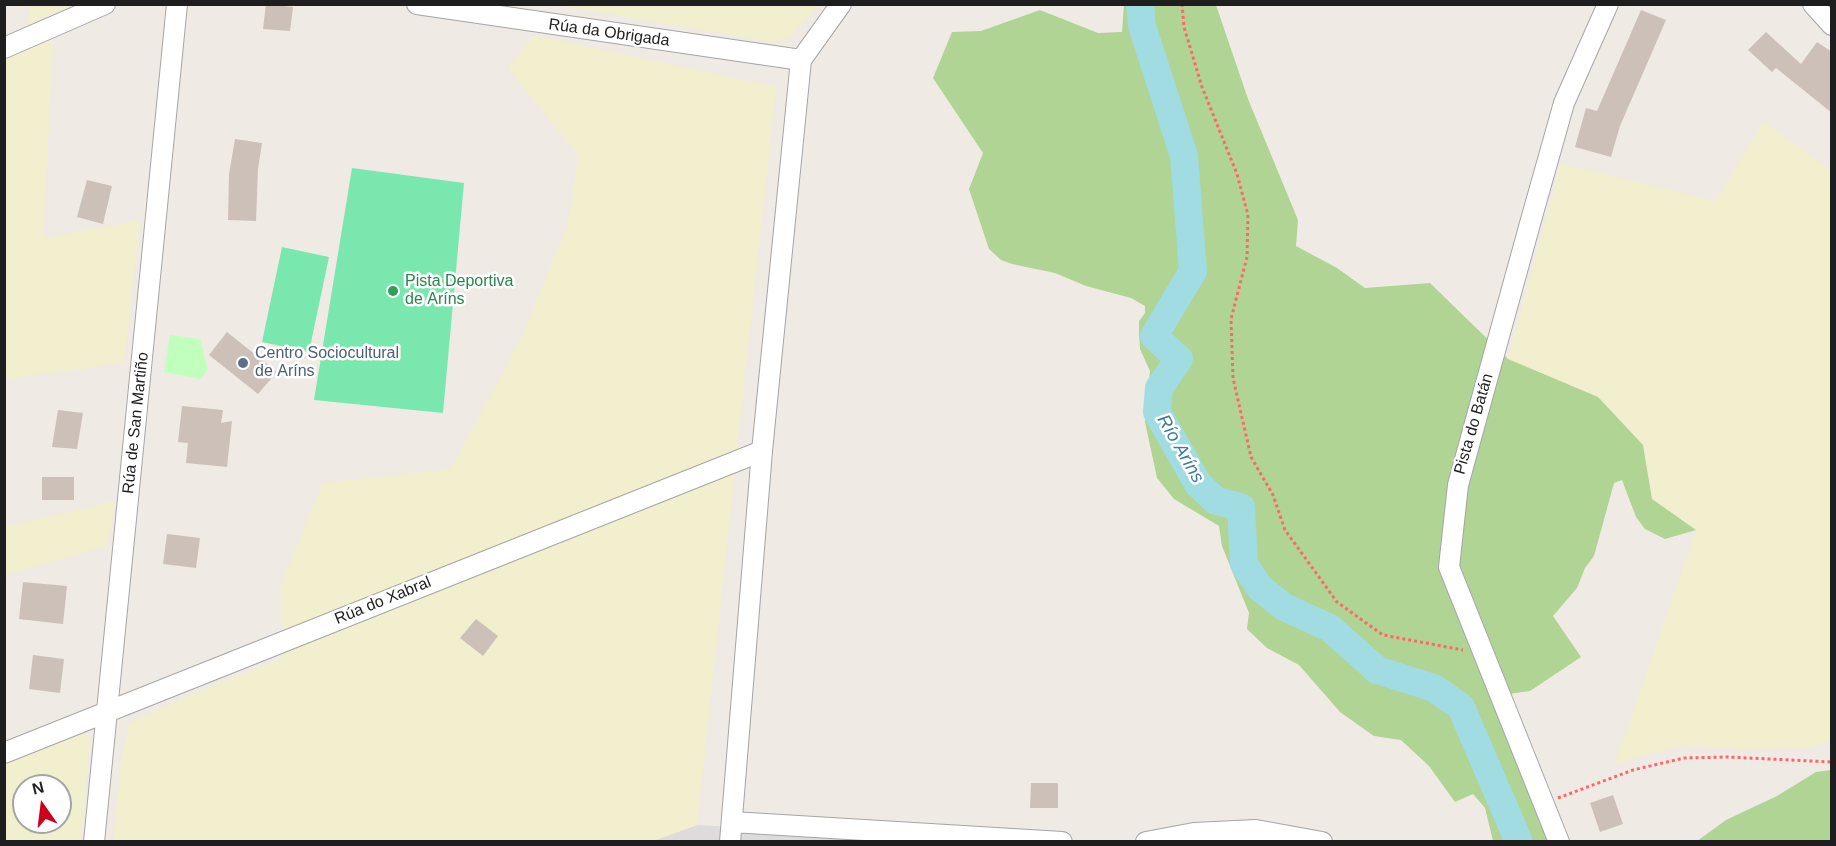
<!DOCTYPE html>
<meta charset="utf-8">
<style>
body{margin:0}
#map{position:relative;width:1836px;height:846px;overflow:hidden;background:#f0eae4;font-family:Arial,sans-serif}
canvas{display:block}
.frame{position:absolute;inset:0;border:6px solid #1e1e1e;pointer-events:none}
.north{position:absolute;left:12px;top:774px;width:60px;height:60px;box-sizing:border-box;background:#fff;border:2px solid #a5a5a5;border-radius:50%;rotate:346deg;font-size:16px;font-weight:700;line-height:24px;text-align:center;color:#1e1e1e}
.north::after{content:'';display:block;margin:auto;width:21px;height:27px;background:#cd001a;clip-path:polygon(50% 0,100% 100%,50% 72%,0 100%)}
</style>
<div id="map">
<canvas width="1836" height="846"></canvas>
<div class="frame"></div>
<div class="north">N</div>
</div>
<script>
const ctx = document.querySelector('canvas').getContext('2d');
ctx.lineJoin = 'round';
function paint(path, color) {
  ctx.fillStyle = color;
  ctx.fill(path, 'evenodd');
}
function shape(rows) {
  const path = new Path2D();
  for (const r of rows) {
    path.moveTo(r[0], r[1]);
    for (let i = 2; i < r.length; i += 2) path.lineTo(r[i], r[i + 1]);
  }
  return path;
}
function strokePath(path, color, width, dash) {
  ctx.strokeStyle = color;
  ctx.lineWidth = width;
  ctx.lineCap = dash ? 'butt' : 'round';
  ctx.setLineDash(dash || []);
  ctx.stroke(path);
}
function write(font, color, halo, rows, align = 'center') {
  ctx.font = font + ' Arial,sans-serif';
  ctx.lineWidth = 5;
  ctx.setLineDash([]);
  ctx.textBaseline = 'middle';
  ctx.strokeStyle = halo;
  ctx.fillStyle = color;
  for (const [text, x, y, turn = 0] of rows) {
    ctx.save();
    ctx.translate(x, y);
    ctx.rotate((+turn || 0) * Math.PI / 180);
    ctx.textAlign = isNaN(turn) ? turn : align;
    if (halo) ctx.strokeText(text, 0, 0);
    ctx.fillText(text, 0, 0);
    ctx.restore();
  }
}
const residential = shape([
 [697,825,1002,841,650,842]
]);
const farmland = shape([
 [30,5,30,4,73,5,28,24],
 [556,5,818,4,818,5,789,39,773,42],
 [534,35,776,87,697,825,650,842,113,842,121,762,129,723,209,687,281,659,281,584,323,483,451,469,522,336,568,224,578,155,508,68],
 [47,39,53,46,43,238,140,220,124,363,5,379,4,57],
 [1764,122,1831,170,1831,740,1806,748,1742,749,1682,745,1615,764,1696,530,1652,499,1643,445,1508,359,1561,164,1715,201],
 [115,501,107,546,7,574,5,588,5,527],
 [74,732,90,736,81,841,5,841,4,762],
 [24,786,60,786,60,822,24,822]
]);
const forest = shape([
 [1124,5,1216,5,1248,99,1298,220,1296,246,1337,268,1365,288,1430,283,1508,359,1598,397,1643,445,1652,499,1696,530,1665,539,1645,529,1636,517,1622,480,1614,483,1594,556,1585,568,1577,588,1553,616,1581,657,1530,691,1509,694,1549,841,1493,841,1485,808,1473,794,1455,802,1429,766,1401,740,1374,736,1340,712,1299,665,1267,648,1247,629,1249,613,1222,546,1219,526,1174,499,1157,478,1145,422,1150,371,1140,349,1139,333,1139,321,1145,313,1145,306,1131,298,1086,286,1055,273,1012,264,1001,260,989,249,969,189,983,153,933,78,952,32,981,31,1040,10,1098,33,1122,32],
 [1831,770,1831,841,1697,841,1726,820,1777,796,1816,772]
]);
const park = shape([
 [170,335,200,339,208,370,200,379,164,372]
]);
const pitch = shape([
 [352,168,464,183,443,413,314,400],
 [282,247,329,257,309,352,262,342]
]);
const river = shape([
 [1140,4,1142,26,1184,156,1193,271,1154,336,1179,359,1159,388,1157,412,1198,484,1216,501,1241,507,1244,564,1260,588,1284,607,1330,628,1377,670,1434,688,1461,707,1519,842]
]);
const building = shape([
 [266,4,293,7,290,31,263,29],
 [1641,10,1666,20,1620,126,1611,157,1575,147,1586,108,1597,111],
 [1766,32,1801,64,1817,42,1832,52,1832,113,1776,68,1772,72,1748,50],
 [235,139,262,143,258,169,256,221,228,220,229,174],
 [87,180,112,186,103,224,77,217],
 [227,332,277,372,258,394,209,355],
 [182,406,223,410,221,423,232,421,227,467,186,463,188,443,178,442],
 [58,410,83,413,77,449,52,447],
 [42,477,74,477,74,500,42,500],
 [167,534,200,538,196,568,163,564],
 [23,582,67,586,63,624,19,619],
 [476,619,498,636,483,656,460,638],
 [33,655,64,659,60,693,29,689],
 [1031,783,1058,783,1058,808,1030,808],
 [1613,795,1623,824,1600,832,1590,803]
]);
const path = shape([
 [1182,4,1184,27,1202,87,1237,174,1248,215,1247,257,1231,319,1233,378,1251,457,1273,495,1285,530,1337,602,1383,635,1463,650],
 [1558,798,1633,770,1684,758,1728,757,1832,762]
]);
const minor = shape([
 [417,4,801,60],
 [1813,4,1832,25],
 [4,48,105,4],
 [4,753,762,451],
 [732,822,1062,842],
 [94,842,177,4],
 [730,842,762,451,801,60,841,4],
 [1146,842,1194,833,1256,830,1322,842],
 [1559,842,1449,567,1458,485,1531,220,1564,103,1608,4]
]);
const markers = [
 [393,291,6,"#2e9e5b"],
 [243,363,6,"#5c6f8a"]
];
const streetNames = [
 ["Rúa da Obrigada",609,33,8],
 ["Rúa de San Martiño",136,423,-84],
 ["Pista do Batán",1474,424,-74],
 ["Rúa do Xabral",383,601,-22]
];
const leisureNames = [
 ["Pista Deportiva",405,282],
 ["de Aríns",405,300]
];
const serviceNames = [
 ["Centro Sociocultural",255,354],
 ["de Aríns",255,372]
];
const waterNames = [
 ["Río Aríns",1180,449,60]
];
paint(residential, '#dddbdb');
paint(farmland, '#f1efcd');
paint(forest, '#afd494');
paint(park, '#c0ffbc');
paint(pitch, '#7ae7af');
strokePath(river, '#a0dce2', 28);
paint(building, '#cdc0b9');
strokePath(minor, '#a5a5a5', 22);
strokePath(path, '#ff666a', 3, [3, 3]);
strokePath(minor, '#fff', 20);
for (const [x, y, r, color] of markers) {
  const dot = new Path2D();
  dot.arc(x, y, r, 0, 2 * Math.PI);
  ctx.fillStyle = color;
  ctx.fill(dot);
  strokePath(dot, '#fff', 2);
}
write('16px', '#1e1e1e', '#fff', streetNames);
write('16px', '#27864d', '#fff', leisureNames, 'left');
write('16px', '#4e5e75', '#fff', serviceNames, 'left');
write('italic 18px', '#3a7a9f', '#fff', waterNames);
</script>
